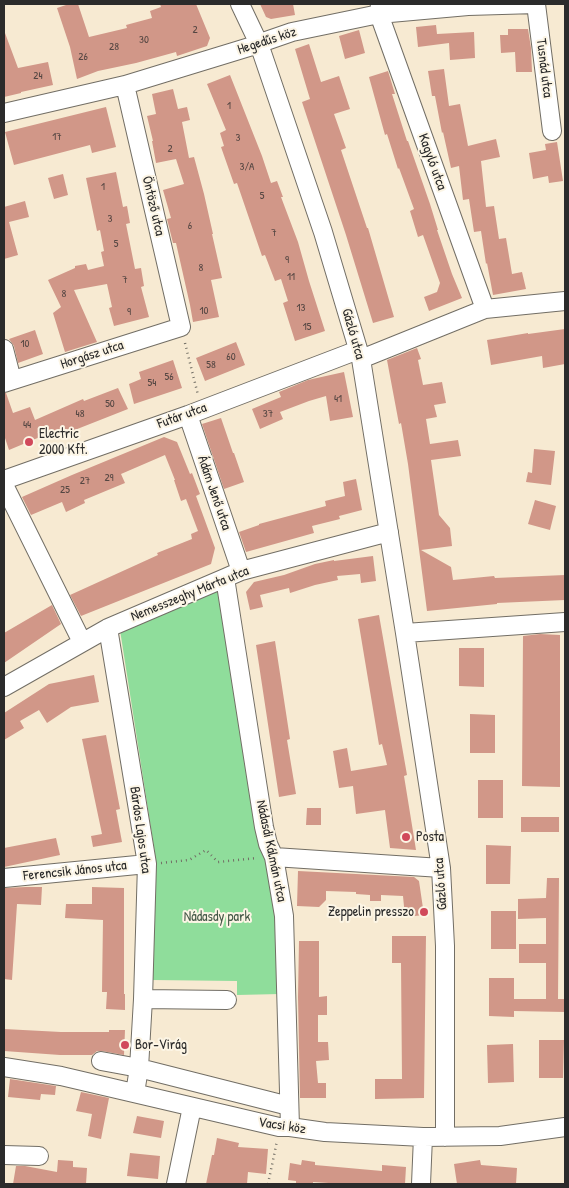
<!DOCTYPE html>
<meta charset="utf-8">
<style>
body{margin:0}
#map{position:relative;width:569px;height:1188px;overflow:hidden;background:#f7ead2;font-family:"Patrick Hand",sans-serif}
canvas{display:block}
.frame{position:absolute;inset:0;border:5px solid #2b2b2b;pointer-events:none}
</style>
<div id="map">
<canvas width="569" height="1188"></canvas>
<div class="frame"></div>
</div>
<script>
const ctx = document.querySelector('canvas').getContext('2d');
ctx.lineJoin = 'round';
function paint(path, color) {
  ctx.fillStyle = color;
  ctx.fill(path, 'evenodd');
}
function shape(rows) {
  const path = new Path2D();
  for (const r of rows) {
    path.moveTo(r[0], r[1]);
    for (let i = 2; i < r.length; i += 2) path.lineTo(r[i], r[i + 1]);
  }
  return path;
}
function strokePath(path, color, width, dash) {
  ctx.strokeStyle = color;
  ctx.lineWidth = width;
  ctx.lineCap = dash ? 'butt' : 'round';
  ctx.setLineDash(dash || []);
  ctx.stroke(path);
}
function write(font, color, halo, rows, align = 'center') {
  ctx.font = font + ' "Patrick Hand",sans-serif';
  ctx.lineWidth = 4;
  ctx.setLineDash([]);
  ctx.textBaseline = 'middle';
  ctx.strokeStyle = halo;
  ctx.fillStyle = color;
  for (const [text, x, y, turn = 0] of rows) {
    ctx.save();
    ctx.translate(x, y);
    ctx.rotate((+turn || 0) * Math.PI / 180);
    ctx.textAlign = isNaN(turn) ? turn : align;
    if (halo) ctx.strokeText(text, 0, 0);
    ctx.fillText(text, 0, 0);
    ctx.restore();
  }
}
const green = shape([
 [219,584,279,876,280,994,237,995,237,981,152,980,155,854,120,630]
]);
const building = shape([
 [69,4,78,4,89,37,127,28,126,25,152,18,150,11,161,7,160,4,196,4,210,38,207,46,177,56,176,52,136,63,98,71,77,79,70,47,57,8],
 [260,4,293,4,295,15,271,19,266,17],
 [436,25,437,34,474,32,475,58,450,60,449,43,418,47,416,27],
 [508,29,528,29,531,48,532,72,516,72,515,52,501,53,500,35,508,35],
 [359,30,365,53,345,59,339,36],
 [4,33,5,33,18,68,48,62,53,85,21,92,21,93,4,97],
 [309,44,321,82,339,76,350,109,334,114,346,148,341,150,367,228,368,228,394,317,373,323,346,235,302,102,310,99,295,49],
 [444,69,449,106,460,104,468,146,496,139,500,157,481,161,486,207,494,206,499,239,506,238,512,274,522,272,526,289,493,295,487,263,486,264,481,231,474,232,469,199,463,200,459,166,451,168,443,132,442,133,435,96,432,96,428,71],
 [388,71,395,94,392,94,407,141,408,141,430,204,438,230,437,230,452,274,462,298,429,311,424,297,437,292,440,283,423,235,418,237,410,211,414,209,399,168,398,169,387,134,385,135,369,77],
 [230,75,262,156,271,183,277,181,283,197,281,197,298,242,309,281,325,331,295,341,283,303,288,301,281,279,275,281,265,255,262,256,237,183,234,184,221,147,224,146,220,133,226,130,207,84],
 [173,89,178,109,187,107,190,120,182,122,189,158,194,157,204,194,213,234,212,234,222,278,211,280,219,317,193,322,190,305,176,243,173,243,167,219,171,218,163,190,184,184,176,159,156,163,152,141,153,141,147,116,156,114,152,94],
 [106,107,116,147,92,153,90,145,14,165,5,132],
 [557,142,563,181,549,183,548,176,533,179,529,153,546,150,545,144],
 [116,172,123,207,127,206,130,223,126,224,135,269,141,268,144,286,141,287,149,317,114,326,109,308,112,307,107,284,74,290,97,342,65,352,53,313,61,307,48,280,75,268,75,266,86,264,88,270,104,266,101,252,104,251,100,230,97,231,86,178],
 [63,174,68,195,54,199,48,178],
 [25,201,29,217,9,222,18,255,4,259,4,207],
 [565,329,565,364,543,368,542,356,491,365,487,340,528,333,528,334],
 [35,330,43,354,18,363,14,346,9,339],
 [236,342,245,365,205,381,196,358],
 [417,348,421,359,418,360,423,385,442,382,446,403,434,405,437,417,426,419,430,444,458,440,461,456,431,460,439,515,450,528,452,546,421,550,451,567,453,580,494,576,495,578,565,575,565,600,497,603,497,604,427,611,408,464,401,423,399,424,387,360],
 [173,360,182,388,134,404,129,384,141,379,139,372],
 [344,372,353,417,330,421,326,396,309,401,280,412,283,419,260,429,252,409,281,397,279,392,308,380],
 [118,388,128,409,62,435,59,429,9,450,4,435,4,393,6,393,13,413,30,407,35,420,83,399,84,401],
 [221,418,233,453,234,453,244,482,224,489,202,424],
 [164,437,177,442,190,474,192,473,200,494,196,496,215,548,211,564,81,616,70,595,158,555,157,553,192,539,191,534,198,531,186,499,181,501,174,480,175,480,165,455,121,474,125,483,84,500,85,503,66,512,62,502,31,515,22,497,72,475],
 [534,449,555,451,551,485,526,482,528,472,532,473],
 [356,479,362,510,339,516,340,519,312,526,314,533,246,552,239,532,259,525,259,524,326,506,325,501,345,496,343,482],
 [535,500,556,506,550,530,528,524],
 [373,556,376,581,361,583,360,574,337,576,338,580,315,585,290,593,289,588,260,595,263,607,250,610,246,592,254,582,284,575,315,564,334,560,334,561],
 [52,605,61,624,4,663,4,633],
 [379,615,407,775,404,776,416,850,390,848,385,810,356,814,353,786,339,788,333,751,347,748,351,771,387,765,382,744,379,745,358,619],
 [540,634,560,635,560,787,522,786,523,636],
 [275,641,290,739,287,740,296,794,279,797,256,645],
 [459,648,484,648,484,687,459,686],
 [94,675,99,702,71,707,47,723,39,710,20,721,24,728,4,740,4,713,49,684],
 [470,714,495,715,495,753,470,753],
 [106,735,120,809,116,810,122,842,93,847,91,836,102,834,82,739],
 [478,780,503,780,503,818,478,818],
 [307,808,321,808,321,825,306,825],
 [521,817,559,817,559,832,521,832],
 [56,838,60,855,4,867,4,848],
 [486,845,511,846,510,884,486,884],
 [298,871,414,877,419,881,424,915,405,917,403,896,381,895,381,901,370,901,370,895,356,894,356,892,326,891,326,900,319,907,297,906],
 [547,878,559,878,558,999,565,999,565,1012,514,1011,514,1017,489,1016,489,978,514,978,514,999,546,999,546,963,519,963,519,944,546,944,546,918,518,919,518,899,546,898],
 [26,887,42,887,41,905,17,904,12,980,4,979,4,888],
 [92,887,124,888,124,994,125,994,125,1010,106,1009,107,992,102,992,103,920,65,918,66,904,92,904],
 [491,911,516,911,516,949,491,949],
 [392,936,426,936,424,1098,375,1099,375,1079,402,1079,401,963,392,963],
 [299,941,319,941,319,997,327,996,327,1015,318,1015,318,1042,328,1042,329,1060,316,1061,318,1083,326,1083,326,1098,300,1098,298,997],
 [4,1029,61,1032,109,1032,109,1030,125,1030,124,1055,102,1051,97,1051,92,1055,60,1055,4,1051],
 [539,1040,564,1040,563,1078,539,1078],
 [513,1044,514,1082,488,1083,487,1045],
 [10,1079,56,1086,55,1095,41,1094,40,1100,8,1097],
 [81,1092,109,1098,101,1139,88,1136,92,1114,76,1111],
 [137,1116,164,1121,161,1138,133,1133],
 [217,1138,239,1143,238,1147,268,1149,266,1174,248,1172,247,1184,206,1184,212,1155,214,1155],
 [130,1153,160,1156,158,1179,127,1176],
 [58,1160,73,1161,73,1167,87,1168,86,1184,13,1184,16,1166,25,1166,57,1172],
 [302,1160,315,1162,315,1165,382,1171,382,1165,406,1167,405,1184,370,1183,370,1184,344,1184,313,1182,313,1184,296,1184,296,1181,288,1180,290,1163,301,1165],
 [480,1160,481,1165,517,1168,516,1184,457,1184,454,1164]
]);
const path = shape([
 [185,343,198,395],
 [161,863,189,860,206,850,218,862,257,858],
 [268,1184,277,1141]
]);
const minor = shape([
 [240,4,259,44,323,232,361,359,405,633,441,868,445,946,445,1137],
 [380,4,379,14,485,309],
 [536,4,552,131],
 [4,113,125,85,259,44,266,41,292,32,379,14,468,6,536,4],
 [4,349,12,380],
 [361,359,485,309,565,301],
 [4,383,181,327,125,85],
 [188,415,241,571],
 [4,480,188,415,358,350],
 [4,485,82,642],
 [225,578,264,827,268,844,274,857,284,916,290,1127],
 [108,628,147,864,143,999,139,1068,135,1093],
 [405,633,565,622],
 [4,687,108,628,225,578,241,571,389,532],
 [274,857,441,868],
 [4,878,147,864],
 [143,999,227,1000],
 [101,1061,139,1068,289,1106],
 [4,1067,61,1076,279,1127,290,1127,325,1132,423,1137,500,1136,565,1127],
 [4,1155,39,1156],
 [176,1184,192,1107],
 [421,1184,423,1137]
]);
const markers = [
 [29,442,5,"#d1495b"],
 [406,837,5,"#d1495b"],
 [424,912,5,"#d1495b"],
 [125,1045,5,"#d1495b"]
];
const numberNames = [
 ["2",195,30],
 ["30",144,40],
 ["28",114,47],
 ["26",83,57],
 ["24",38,76],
 ["1",229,106],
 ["17",57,137],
 ["3",238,138],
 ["2",170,149],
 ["3/A",247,167],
 ["1",103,187],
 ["5",262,196],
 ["3",110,219],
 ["6",190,226],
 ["7",274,233],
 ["5",116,244],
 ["9",287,260],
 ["8",201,268],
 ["11",291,277],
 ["7",125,280],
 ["8",64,294],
 ["13",301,308],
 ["10",204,311],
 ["9",129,312],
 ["15",307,327],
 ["10",25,344],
 ["60",231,357],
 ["58",211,365],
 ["56",169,377],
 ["54",152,383],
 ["41",338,399],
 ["50",110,404],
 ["48",80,414],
 ["37",268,414],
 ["44",27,425],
 ["29",109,478],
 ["27",85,481],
 ["25",65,490]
];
const streetNames = [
 ["Hegedűs köz",267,41,-18],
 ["Tusnád utca",544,68,83],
 ["Kagyló utca",432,162,70],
 ["Öntöző utca",153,206,77],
 ["Gázló utca",353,334,74],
 ["Horgász utca",92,355,-18],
 ["Futár utca",182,416,-20],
 ["Ádám Jenő utca",214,493,71],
 ["Nemesszeghy Márta utca",190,594,-22],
 ["Bárdos Lajos utca",140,830,82],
 ["Nádasdi Kálmán utca",271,851,78],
 ["Ferencsik János utca",75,871,-6],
 ["Gázló utca",441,884,-94],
 ["Vacsi köz",282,1126,9]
];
const poiNames = [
 ["Electric",39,434],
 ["2000 Kft.",39,450],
 ["Posta",416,837],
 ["Zeppelin presszo",414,912,"right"],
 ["Bor-Virág",135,1045]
];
const parkNames = [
 ["Nádasdy park",217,917]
];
paint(green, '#8fdd9b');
paint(building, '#d19788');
strokePath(minor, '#726e65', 20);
strokePath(path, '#726e65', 2.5, [1, 4]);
strokePath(minor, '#fff', 18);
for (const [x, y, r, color] of markers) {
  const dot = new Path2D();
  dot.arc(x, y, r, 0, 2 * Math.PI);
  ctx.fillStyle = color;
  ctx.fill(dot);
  strokePath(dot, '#fcf5e5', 2);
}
write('11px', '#544642', null, numberNames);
write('14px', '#2b2b2b', '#fcf5e5', streetNames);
write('14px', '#2b2b2b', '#fcf5e5', poiNames, 'left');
write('14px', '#445847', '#fcf5e5', parkNames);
</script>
